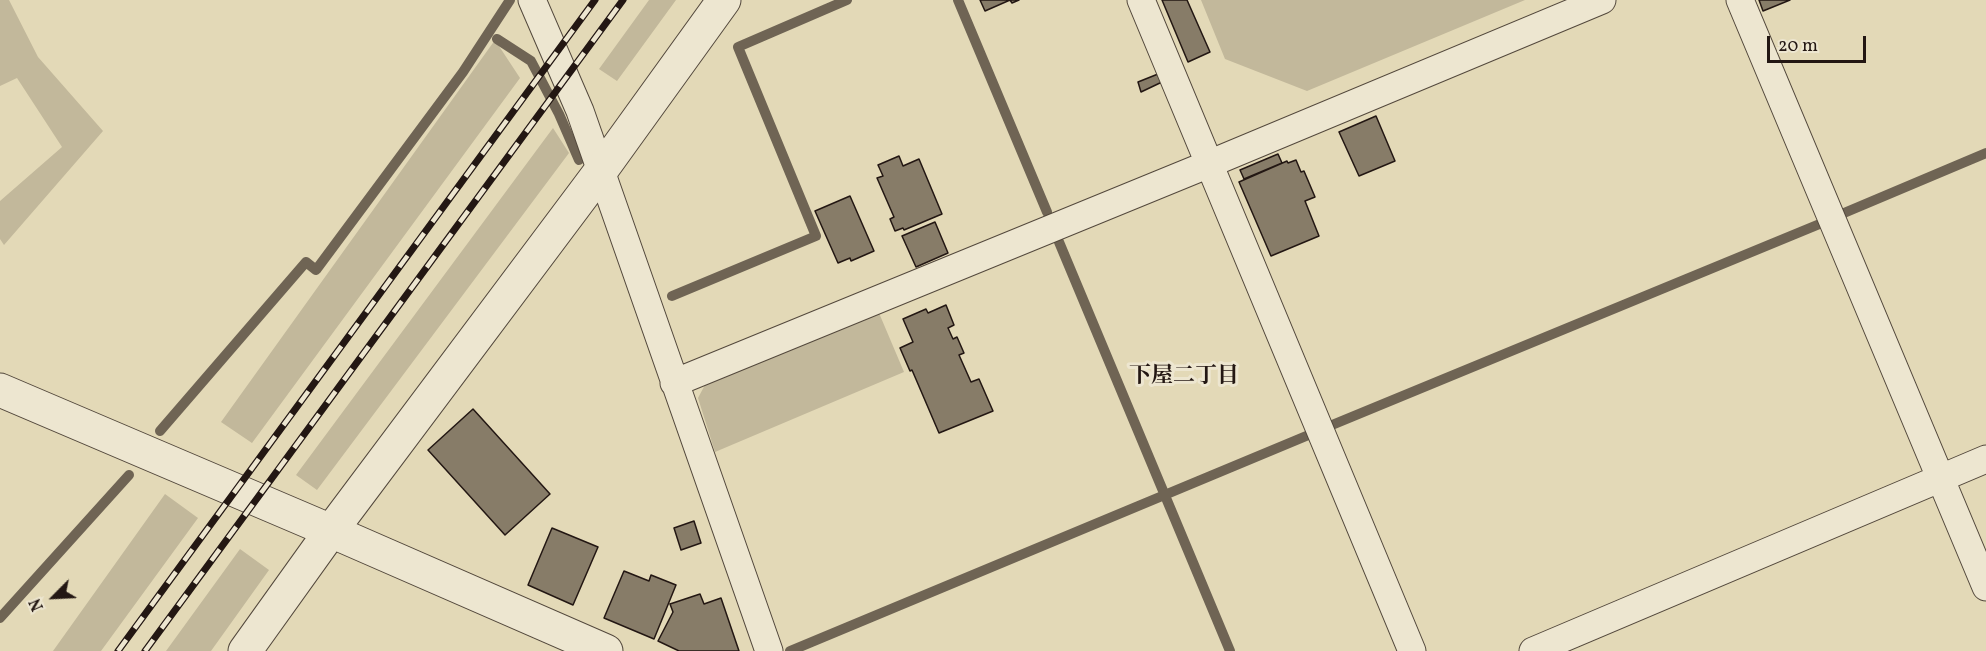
<!DOCTYPE html>
<meta charset="utf-8">
<style>
body{margin:0}
#map{position:relative;width:1986px;height:651px;overflow:hidden;background:#e3d9b7;font-family:Vollkorn,serif}
canvas{display:block}
.north{position:absolute;left:24px;top:567px;width:60px;height:60px;-webkit-text-stroke:4px #ede6d0;paint-order:stroke;rotate:246deg;font-size:16px;font-weight:700;line-height:24px;text-align:center;color:#231713}
.north::after{content:'';display:block;margin:auto;width:21px;height:27px;background:#231713;clip-path:polygon(50% 0,100% 100%,50% 72%,0 100%)}
.scale{position:absolute;left:1767px;top:36px;width:99px;height:27px;box-sizing:border-box;border:3px solid #231713;border-top:0;padding-left:8px;font-size:18px;line-height:21px;white-space:nowrap;color:#231713;-webkit-text-stroke:4px #ede6d0;paint-order:stroke}
</style>
<div id="map">
<canvas width="1986" height="651"></canvas>
<div class="north">N</div>
<div class="scale">20 m</div>
</div>
<script>
const ctx = document.querySelector('canvas').getContext('2d');
ctx.lineJoin = 'round';
function paint(path, color) {
  ctx.fillStyle = color;
  ctx.fill(path, 'evenodd');
}
function shape(rows) {
  const path = new Path2D();
  for (const r of rows) {
    path.moveTo(r[0], r[1]);
    for (let i = 2; i < r.length; i += 2) path.lineTo(r[i], r[i + 1]);
  }
  return path;
}
function strokePath(path, color, width, dash) {
  ctx.strokeStyle = color;
  ctx.lineWidth = width;
  ctx.lineCap = dash ? 'butt' : 'round';
  ctx.setLineDash(dash || []);
  ctx.stroke(path);
}
function write(font, color, halo, rows, align = 'center') {
  ctx.font = font + ' Vollkorn,"Noto Serif JP",serif';
  ctx.lineWidth = 6;
  ctx.setLineDash([]);
  ctx.textBaseline = 'middle';
  ctx.strokeStyle = halo;
  ctx.fillStyle = color;
  for (const [text, x, y, turn = 0] of rows) {
    ctx.save();
    ctx.translate(x, y);
    ctx.rotate((+turn || 0) * Math.PI / 180);
    ctx.textAlign = isNaN(turn) ? turn : align;
    if (halo) ctx.strokeText(text, 0, 0);
    ctx.fillText(text, 0, 0);
    ctx.restore();
  }
}
const green = shape([
 [0,0,9,0,38,57,103,131,4,245,0,239,0,201,62,147,17,78,0,86],
 [649,0,676,0,617,81,599,69],
 [1201,0,1525,0,1307,91,1225,59],
 [495,40,520,78,252,443,221,422],
 [553,128,569,153,317,490,296,475],
 [879,313,904,372,715,452,698,398,706,383],
 [165,494,198,518,101,651,53,651],
 [240,549,269,570,211,651,166,651]
]);
const stream = shape([
 [958,0,1047,212],
 [497,39,531,61,559,114,579,160],
 [1844,213,1986,153],
 [1059,242,1230,651],
 [672,296,816,236,738,47,847,0],
 [1332,425,1822,223],
 [160,431,306,262,316,270,463,72,510,0],
 [0,618,129,475],
 [790,651,1311,434]
]);
const building = shape([
 [980,0,1019,0,1012,3,1010,0,985,11,980,0],
 [1162,0,1187,0,1210,52,1188,62,1162,0],
 [1759,0,1790,0,1763,11,1759,0],
 [1158,74,1162,82,1141,92,1138,82,1158,74],
 [1376,116,1395,161,1359,176,1339,132,1376,116],
 [1278,154,1282,163,1244,179,1240,170,1278,154],
 [899,156,903,166,919,159,942,214,904,230,903,228,895,231,890,219,894,217,877,178,883,176,878,165,899,156],
 [1296,160,1301,172,1304,171,1315,197,1305,201,1319,236,1271,256,1239,182,1287,161,1288,163,1296,160],
 [850,196,874,251,851,261,850,258,838,263,815,211,850,196],
 [935,222,948,253,916,267,902,236,935,222],
 [946,305,954,325,948,328,953,339,957,337,964,353,959,355,971,382,979,379,993,411,939,433,912,370,910,371,900,348,913,342,903,319,926,309,928,313,946,305],
 [473,409,550,494,505,535,428,450,473,409],
 [694,521,701,543,681,550,674,528,694,521],
 [552,528,598,547,573,605,528,585,552,528],
 [624,571,649,581,651,575,676,585,654,639,604,618,624,571],
 [700,594,704,604,721,598,739,651,679,651,658,641,673,612,670,604,700,594]
]);
const minor = shape([
 [532,0,580,111,769,651],
 [1141,0,1412,651],
 [1740,0,1986,587],
 [674,383,1209,164,1602,0],
 [1533,651,1986,459]
]);
const tertiary = shape([
 [0,390,331,531,606,651],
 [245,651,331,531,600,172,724,0]
]);
const rail = shape([
 [118,651,595,0],
 [145,651,623,0]
]);
const neighbourhoodNames = [
 ["下屋二丁目",1184,378]
];
paint(green, '#c2b89b');
strokePath(stream, '#6f6454', 10);
paint(building, '#877c68');
strokePath(building, '#231713', 1.5);
strokePath(minor, '#53483c', 29);
strokePath(tertiary, '#53483c', 35);
strokePath(minor, '#ede6d0', 27);
strokePath(tertiary, '#ede6d0', 33);
strokePath(rail, '#231713', 7);
strokePath(rail, '#ede6d0', 4.5, [14]);
write('bold 22px', '#231713', '#ede6d0', neighbourhoodNames);
</script>
